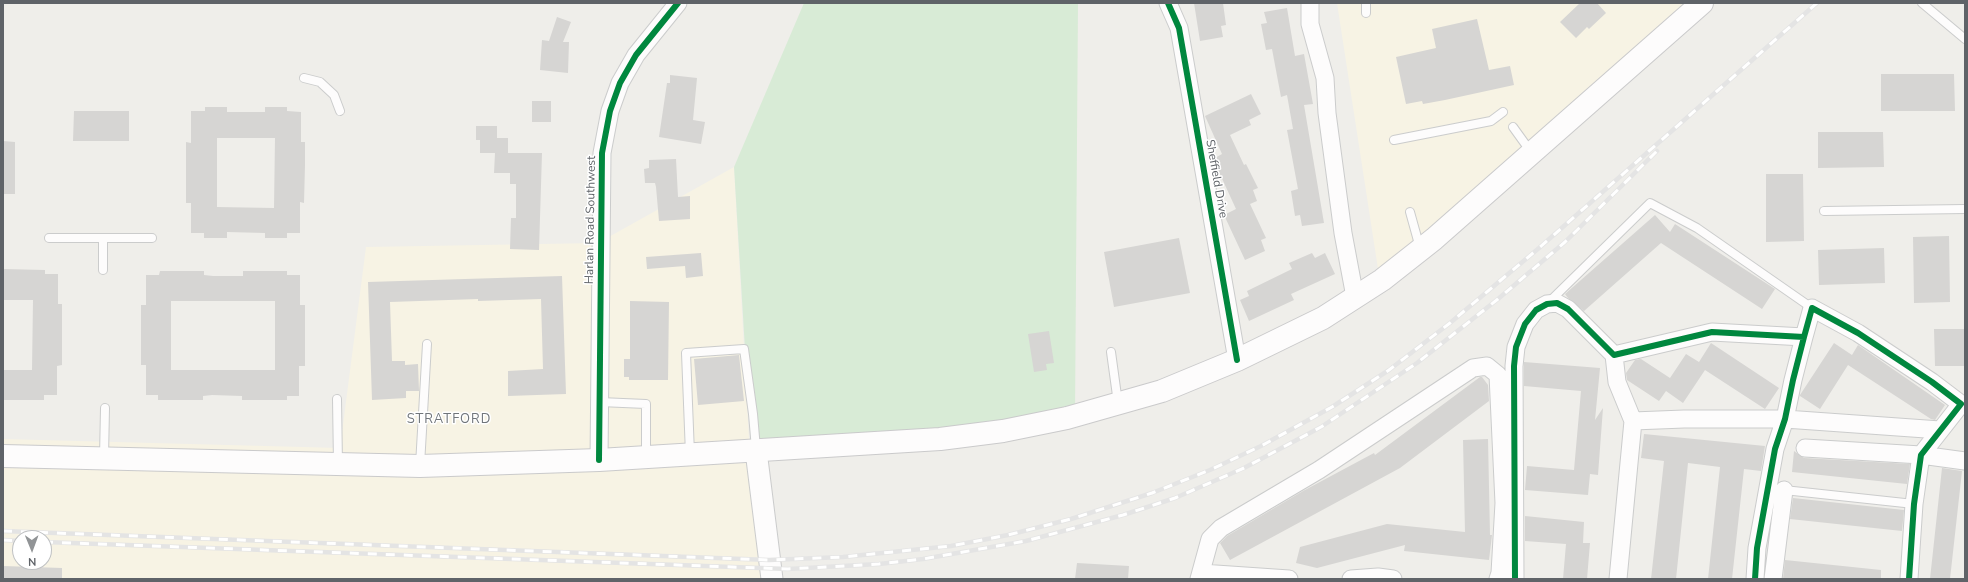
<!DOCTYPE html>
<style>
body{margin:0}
#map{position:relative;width:1968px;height:582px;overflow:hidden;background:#efeeea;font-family:"Nunito Sans",sans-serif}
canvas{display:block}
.frame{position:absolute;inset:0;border:4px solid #5f6368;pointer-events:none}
.north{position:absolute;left:12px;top:530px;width:40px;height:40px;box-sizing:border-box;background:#fff;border:1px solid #bfc1c3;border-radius:50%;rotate:179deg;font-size:11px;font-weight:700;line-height:16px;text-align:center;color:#5f6368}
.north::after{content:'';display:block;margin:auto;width:14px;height:18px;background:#919496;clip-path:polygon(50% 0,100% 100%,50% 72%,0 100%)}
</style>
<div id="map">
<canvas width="1968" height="582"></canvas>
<div class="frame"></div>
<div class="north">N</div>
</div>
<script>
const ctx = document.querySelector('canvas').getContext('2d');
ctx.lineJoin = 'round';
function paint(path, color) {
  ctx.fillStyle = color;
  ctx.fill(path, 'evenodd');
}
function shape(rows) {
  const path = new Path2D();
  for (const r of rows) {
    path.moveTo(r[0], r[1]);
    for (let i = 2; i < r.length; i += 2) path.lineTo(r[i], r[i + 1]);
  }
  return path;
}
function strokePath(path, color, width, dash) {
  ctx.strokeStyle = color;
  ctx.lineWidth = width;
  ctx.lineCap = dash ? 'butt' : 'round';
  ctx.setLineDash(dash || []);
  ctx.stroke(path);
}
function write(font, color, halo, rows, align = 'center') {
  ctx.font = font + ' "Nunito Sans",sans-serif';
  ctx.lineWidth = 3;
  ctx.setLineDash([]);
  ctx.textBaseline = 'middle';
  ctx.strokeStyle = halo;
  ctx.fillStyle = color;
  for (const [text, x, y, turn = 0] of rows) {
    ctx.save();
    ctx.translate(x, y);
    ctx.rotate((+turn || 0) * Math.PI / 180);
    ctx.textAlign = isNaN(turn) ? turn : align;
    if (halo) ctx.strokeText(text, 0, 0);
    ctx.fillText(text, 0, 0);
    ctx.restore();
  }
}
const commercial = shape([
 [1337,3,1706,3,1380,282],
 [734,167,749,439,779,579,3,579,3,439,340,448,366,247,598,243],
 [20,538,44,538,44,562,20,562]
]);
const green = shape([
 [804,3,1078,3,1075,415,751,449,734,167]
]);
const building = shape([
 [1194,3,1223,3,1226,25,1221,26,1223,37,1200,41],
 [1580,3,1597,3,1606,13,1589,29,1587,27,1576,38,1560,22],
 [1287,8,1295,56,1304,54,1313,104,1304,105,1324,223,1302,226,1300,215,1295,216,1291,191,1298,189,1287,130,1293,129,1287,95,1281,97,1272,49,1266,50,1261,24,1267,23,1264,12],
 [557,17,571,22,563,42,569,42,568,73,540,70,542,40,549,41],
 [1477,19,1489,70,1510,66,1514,85,1445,100,1423,104,1422,101,1406,104,1396,57,1436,48,1432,29],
 [1881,74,1954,74,1955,111,1881,111],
 [670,75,697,78,693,120,705,122,701,144,659,137,667,83,670,83],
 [1251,94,1261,114,1249,120,1251,125,1230,135,1244,165,1246,164,1258,188,1253,190,1257,201,1250,204,1266,238,1261,240,1265,251,1245,260,1224,215,1236,209,1213,159,1222,154,1205,116],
 [532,101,551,101,551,122,532,122],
 [205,107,227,107,227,112,265,112,265,107,287,107,287,111,301,112,301,142,305,142,305,165,304,203,300,202,300,233,287,233,287,238,265,238,265,233,227,232,227,238,204,238,204,233,191,233,191,203,186,203,186,142,191,143,191,111,205,111],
 [217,138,275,138,274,208,217,207],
 [74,111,129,111,129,141,73,141],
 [476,126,497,126,497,138,508,138,508,153,542,153,539,250,510,249,511,218,516,218,516,184,510,184,510,173,494,173,495,153,480,153,480,140,476,140],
 [1818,132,1883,132,1884,167,1818,168],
 [3,141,15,142,15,194,3,194],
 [676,159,678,197,690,196,690,219,659,221,656,187,655,183,645,183,644,169,649,168,649,160],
 [1766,174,1803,174,1804,241,1766,242],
 [1655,215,1670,232,1675,224,1775,289,1762,309,1661,243,1584,311,1568,298,1565,294],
 [1949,236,1950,302,1914,303,1913,237],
 [1179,238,1190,293,1114,307,1104,252],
 [1884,248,1885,283,1819,285,1818,250],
 [701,253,703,276,686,278,685,266,647,269,646,257],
 [1312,253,1315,258,1325,253,1335,274,1291,294,1294,300,1249,321,1240,300,1249,296,1247,291,1292,269,1289,263],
 [3,269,45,270,45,274,58,274,58,304,62,304,62,365,57,366,57,395,44,395,44,400,3,400,3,370,32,370,33,300,3,300],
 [160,271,204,271,204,275,213,276,243,276,243,271,287,271,287,275,300,275,300,305,305,305,305,366,299,366,299,396,287,396,287,400,242,400,242,396,212,395,203,396,203,400,158,400,158,395,146,395,146,365,141,365,141,305,146,305,146,275,159,275],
 [171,301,275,301,275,370,171,370],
 [562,276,566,394,508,396,508,371,543,369,541,299,478,301,478,299,390,302,392,361,405,361,405,365,418,364,419,391,406,391,406,398,372,400,368,282],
 [630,301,669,302,668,380,629,380,629,377,624,377,624,359,630,359],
 [1934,329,1965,329,1965,366,1935,366],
 [1049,331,1054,363,1046,364,1047,370,1034,372,1028,334],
 [1711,343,1779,388,1765,409,1705,370,1683,403,1666,391,1659,401,1627,380,1626,373,1635,360,1641,359,1670,378,1686,354,1699,362],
 [1834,343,1852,355,1858,345,1945,405,1935,420,1931,419,1848,365,1820,409,1800,396,1800,395],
 [739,355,744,401,698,405,694,359],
 [1524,362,1600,368,1595,420,1603,408,1598,475,1590,474,1588,495,1525,490,1527,466,1574,470,1581,391,1524,386],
 [1480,377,1482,377,1488,385,1489,401,1400,468,1230,560,1220,543,1227,536,1303,491,1374,453,1375,455],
 [1644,434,1765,446,1761,471,1744,469,1732,579,1708,579,1720,467,1688,463,1676,579,1651,579,1664,461,1641,458],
 [1488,439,1490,535,1492,535,1489,560,1404,551,1405,545,1317,568,1296,563,1300,547,1387,524,1465,532,1463,440],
 [1794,451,1804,458,1910,464,1907,484,1792,472],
 [1942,468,1962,471,1950,579,1930,579],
 [1793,498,1904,510,1902,531,1790,519],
 [1525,516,1584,522,1583,543,1590,543,1587,579,1563,579,1566,544,1525,541],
 [1785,560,1881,570,1881,579,1783,579],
 [1077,563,1129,566,1128,579,1075,579],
 [3,566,62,568,62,579,3,579]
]);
const service = shape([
 [1922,3,1965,39],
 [1366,13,1366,3],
 [304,78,320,82,334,95,340,111],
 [1513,127,1531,152],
 [1394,140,1491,121,1503,112],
 [1824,211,1965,209],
 [1410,212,1420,248],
 [49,238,152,238],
 [103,238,103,270],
 [1550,301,1650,203,1697,228,1812,308],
 [1111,352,1118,403],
 [337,399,338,464],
 [600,402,646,404,646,457],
 [690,454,686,353,744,349,753,414,756,449],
 [104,457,105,408],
 [420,465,427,344],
 [1784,490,1914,504]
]);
const minor = shape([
 [1168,3,1179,28,1237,360],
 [1310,3,1310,24,1325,78,1327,113,1343,233,1355,297],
 [1804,337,1812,308,1858,333,1932,382,1961,404,1921,455,1914,504,1909,579],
 [1614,355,1617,382,1633,421,1618,579],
 [1633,421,1684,419,1785,419,1940,430],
 [1805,448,1921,455,1965,461],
 [599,460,602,153,610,111,620,83,636,55,678,3],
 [1201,573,1289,579],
 [1199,579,1210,539,1221,528,1319,470,1473,368,1487,366,1498,375,1504,503,1500,573,1498,579],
 [1351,579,1378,577,1393,579],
 [1515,579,1514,366,1516,347,1525,324,1536,310,1547,304,1557,303,1568,309,1614,355,1712,332,1804,337,1793,380,1785,419,1775,449,1757,548,1755,579],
 [1773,579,1784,490]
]);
const tertiary = shape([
 [756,451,772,579]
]);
const secondary = shape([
 [3,456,420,466,599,460,940,439,1003,431,1067,418,1162,391,1237,360,1323,318,1382,280,1434,239,1702,3]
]);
const rail = shape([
 [3,531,769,560,843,557,951,546,1008,535,1071,519,1152,493,1210,470,1261,446,1332,407,1389,370,1450,323,1539,248,1817,3],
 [3,540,20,541],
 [44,542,788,569,879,564,923,559,1026,541,1123,515,1175,498,1244,468,1321,427,1417,363,1498,299,1565,242,1657,151]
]);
const cycleway = shape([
 [1168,3,1179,28,1237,360],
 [1804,337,1812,308,1858,333,1932,382,1961,404,1921,455,1914,504,1909,579],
 [599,460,602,153,610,111,620,83,636,55,678,3],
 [1515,579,1514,366,1516,347,1525,324,1536,310,1547,304,1557,303,1568,309,1614,355,1712,332,1804,337,1793,380,1785,419,1775,449,1757,548,1755,579]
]);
const streetNames = [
 ["Sheffield Drive",1216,179,80],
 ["Harlan Road Southwest",591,220,-89]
];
const neighbourhoodNames = [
 ["STRATFORD",449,420]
];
paint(commercial, '#f7f3e4');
paint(green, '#d8ebd6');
paint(building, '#d6d5d3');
strokePath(service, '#cbcccc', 10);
strokePath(minor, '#cbcccc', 19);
strokePath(tertiary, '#cbcccc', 23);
strokePath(secondary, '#cacacb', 24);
strokePath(service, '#fdfcfc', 8);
strokePath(minor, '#fdfcfc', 17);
strokePath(tertiary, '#fdfcfc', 21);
strokePath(secondary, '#fdfcfc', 22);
strokePath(rail, '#e4e4e4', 4.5);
strokePath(rail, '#fff', 3, [9]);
strokePath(cycleway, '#00873e', 6);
write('12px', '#5f6368', '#fff', streetNames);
ctx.letterSpacing = '1px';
write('13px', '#70757a', '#fff', neighbourhoodNames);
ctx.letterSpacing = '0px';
</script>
